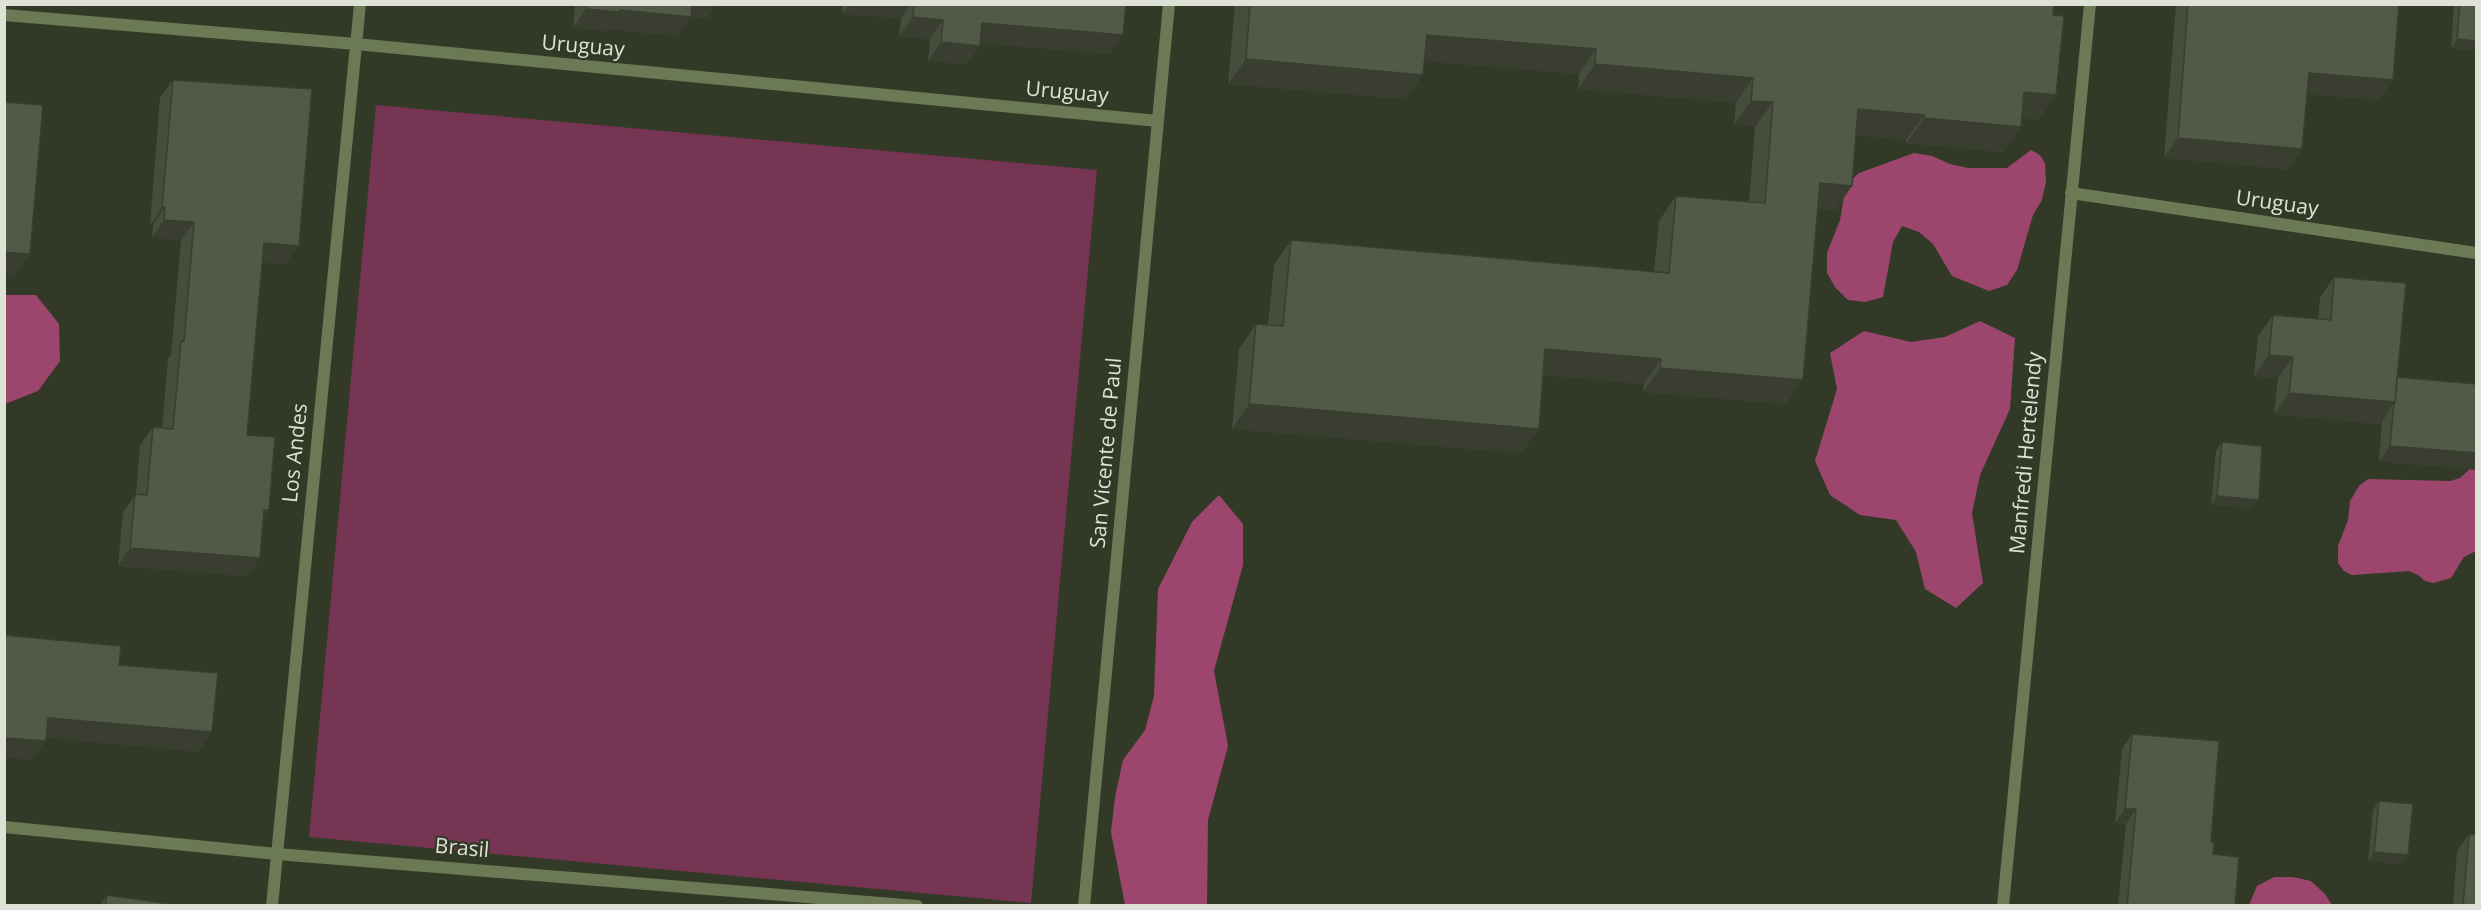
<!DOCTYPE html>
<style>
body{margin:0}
#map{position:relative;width:2481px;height:910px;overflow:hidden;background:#323927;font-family:"Open Sans",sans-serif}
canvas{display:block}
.frame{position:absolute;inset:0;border:6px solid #dde1d6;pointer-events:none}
</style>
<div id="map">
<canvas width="2481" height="910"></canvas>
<div class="frame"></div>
</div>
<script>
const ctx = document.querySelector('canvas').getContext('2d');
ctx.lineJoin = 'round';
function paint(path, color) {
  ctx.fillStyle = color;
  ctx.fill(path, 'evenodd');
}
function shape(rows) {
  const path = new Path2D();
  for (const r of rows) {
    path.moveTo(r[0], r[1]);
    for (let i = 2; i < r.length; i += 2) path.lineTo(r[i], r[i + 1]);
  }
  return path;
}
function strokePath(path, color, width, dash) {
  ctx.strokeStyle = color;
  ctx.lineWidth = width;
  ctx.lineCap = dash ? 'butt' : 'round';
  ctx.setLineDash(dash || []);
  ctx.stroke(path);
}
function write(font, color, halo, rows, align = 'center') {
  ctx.font = font + ' "Open Sans",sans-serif';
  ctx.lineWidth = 4.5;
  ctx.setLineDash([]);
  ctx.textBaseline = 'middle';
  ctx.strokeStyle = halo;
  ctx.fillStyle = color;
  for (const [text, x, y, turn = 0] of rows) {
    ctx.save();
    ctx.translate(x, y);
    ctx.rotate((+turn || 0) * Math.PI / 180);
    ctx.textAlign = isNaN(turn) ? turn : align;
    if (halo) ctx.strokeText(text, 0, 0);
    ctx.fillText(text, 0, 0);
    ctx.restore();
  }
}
const green = shape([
 [376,105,1097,170,1031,903,309,837]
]);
const forest = shape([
 [2031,150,2040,155,2045,163,2046,181,2042,200,2033,215,2017,270,2007,285,1989,291,1952,276,1933,244,1919,232,1902,226,1893,242,1883,297,1865,302,1848,300,1835,287,1827,273,1827,253,1840,220,1846,185,1859,173,1914,153,1932,156,1950,164,1968,168,2007,168],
 [5,295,36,295,59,324,60,361,38,391,5,404],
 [1980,321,2015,338,2010,409,1980,475,1972,513,1983,583,1956,608,1925,589,1916,552,1896,520,1860,515,1830,495,1815,461,1837,389,1830,353,1864,331,1911,342,1945,337],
 [2476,463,2476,551,2464,557,2451,578,2433,583,2425,581,2418,575,2409,571,2352,575,2344,571,2338,563,2338,546,2348,520,2350,501,2359,486,2368,479,2450,481,2460,478],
 [1219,495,1243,524,1243,565,1214,671,1228,746,1208,820,1207,905,1125,905,1111,832,1115,797,1123,760,1145,730,1154,696,1158,589,1192,522],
 [2274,877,2293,877,2311,881,2325,894,2332,905,2249,905,2257,886]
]);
const minor = shape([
 [4,15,356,44,1158,121],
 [2071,193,2476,253],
 [4,827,277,854,917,906],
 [272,906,360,4],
 [2003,906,2090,4]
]);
const tertiary = shape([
 [1084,906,1169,4]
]);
const wall = shape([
 [575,4,716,4,707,18,691,16,678,36,608,29,607,31,573,28],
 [843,4,1126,4,1110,54,980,43,967,64,928,61,930,39,899,36,901,18,842,14],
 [1235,4,2054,4,2039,120,2022,118,2004,152,1906,143,1906,140,1856,135,1852,186,1835,210,1818,209,1786,404,1643,392,1644,384,1543,375,1539,429,1521,453,1232,429,1239,349,1256,324,1268,325,1274,265,1291,240,1654,272,1659,221,1676,196,1749,202,1755,127,1734,125,1736,103,1578,89,1579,74,1425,61,1423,75,1406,99,1228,84],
 [2176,4,2399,4,2393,80,2379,100,2307,94,2302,149,2288,169,2164,158],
 [2454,4,2476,4,2476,50,2451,48],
 [173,80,286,264,262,262,247,435,263,518,248,576,118,566,123,512,136,494,140,445,153,427,162,428,168,359,171,355,181,240,152,238,153,225,150,225,160,98],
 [2334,277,2397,377,2476,384,2379,462,2382,420,2380,424,2274,414,2278,378,2254,376,2258,336,2273,315,2318,319,2320,298],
 [2222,442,2253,508,2211,505,2216,451],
 [2132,734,2211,842,2213,854,2235,906,2118,906,2126,824,2115,823,2122,749],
 [2379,801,2402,864,2368,861,2373,810],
 [2469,834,2476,906,2453,906,2457,851],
 [107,895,183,906,99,906]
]);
const shadedWall = shape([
 [687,4,716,4,707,18,680,15],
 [849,4,911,4,901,18,842,14],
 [586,9,620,10,691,17,678,36,608,29,607,31,573,28],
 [913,17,943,20,930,39,899,36],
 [982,23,1123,35,1110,54,969,42],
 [1427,35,1596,49,1579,74,1410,60],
 [2457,39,2476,41,2476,50,2451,48],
 [941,42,980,46,967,64,928,61],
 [1246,59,1423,75,1406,99,1228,84],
 [1595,64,1753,78,1736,103,1578,89],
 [2309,73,2393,80,2379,100,2295,93],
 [2024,92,2056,95,2039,120,2007,117],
 [1751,101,1773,102,1755,127,1734,125],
 [1858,109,1924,115,1906,140,1841,134],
 [1924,118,2021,127,2004,152,1906,143],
 [2178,138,2302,149,2288,169,2164,158],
 [1820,183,1852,186,1835,210,1803,208],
 [162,207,165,207,153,225,150,225],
 [164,220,194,222,181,240,152,238],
 [264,243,299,246,286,264,251,261],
 [4,252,30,254,14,277,4,276],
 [1545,349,1661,359,1644,384,1528,374],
 [2269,355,2293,357,2278,378,2254,376],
 [1660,368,1803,380,1786,404,1643,392],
 [2289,393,2395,402,2380,424,2274,414],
 [1249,404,1539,429,1521,453,1232,429],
 [2390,446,2476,453,2476,470,2379,462],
 [2217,496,2259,500,2253,508,2211,505],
 [264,510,269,510,257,528],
 [130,548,260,558,248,576,118,566],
 [48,718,212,732,199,752,34,737],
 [4,738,46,741,32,760,4,758],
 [2125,809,2136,809,2126,824,2115,823],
 [2374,852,2408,855,2402,864,2368,861]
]);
const building = shape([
 [587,4,692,4,691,17,620,10,620,12,586,9,587,4],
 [914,4,1126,4,1123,35,982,23,980,46,941,42,943,20,913,17,914,4],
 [1250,4,2054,4,2053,15,2064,16,2056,95,2024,92,2021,127,1924,118,1924,115,1858,109,1852,186,1820,183,1803,380,1660,368,1661,359,1545,349,1539,429,1249,404,1256,324,1283,326,1291,240,1669,273,1676,196,1765,203,1773,102,1751,101,1753,78,1595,64,1596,49,1427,35,1423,75,1246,59,1250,4],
 [2188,4,2399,4,2393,80,2309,73,2302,149,2178,138,2188,4],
 [2460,4,2476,4,2476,41,2457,39,2460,4],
 [173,80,312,89,299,246,264,243,247,435,275,437,269,510,264,510,260,558,130,548,135,494,147,495,153,427,173,429,181,341,184,341,194,222,164,220,165,207,162,207,173,80],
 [4,102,43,105,30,254,4,252,4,102],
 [2334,277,2406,283,2395,402,2289,393,2293,357,2269,355,2273,315,2331,320,2334,277],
 [2397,377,2476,384,2476,453,2390,446,2394,404,2395,402,2397,377],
 [2222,442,2262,446,2259,500,2217,496,2222,442],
 [4,635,121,646,119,665,218,673,212,732,48,718,46,741,4,738,4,635],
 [2132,734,2219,741,2211,842,2214,842,2213,854,2239,857,2235,906,2127,906,2136,809,2125,809,2132,734],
 [2379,801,2413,804,2408,855,2374,852,2379,801],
 [2469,834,2476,835,2476,906,2463,906,2469,834],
 [107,895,183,906,105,906,107,895]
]);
const streetNames = [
 ["Uruguay",583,47,5],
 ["Uruguay",1067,93,5],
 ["Uruguay",2277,204,8],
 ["Los Andes",296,453,-84],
 ["San Vicente de Paul",1107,453,-85],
 ["Manfredi Hertelendy",2027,453,-85],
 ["Brasil",462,849,5]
];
paint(green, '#763552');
paint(forest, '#9d466d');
strokePath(minor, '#6c7955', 12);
strokePath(tertiary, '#6c7955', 12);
paint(wall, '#474d3c');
paint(shadedWall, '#393e31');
paint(building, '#525946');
strokePath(building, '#393e31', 1.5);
write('21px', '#dde1d6', '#323927', streetNames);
</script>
